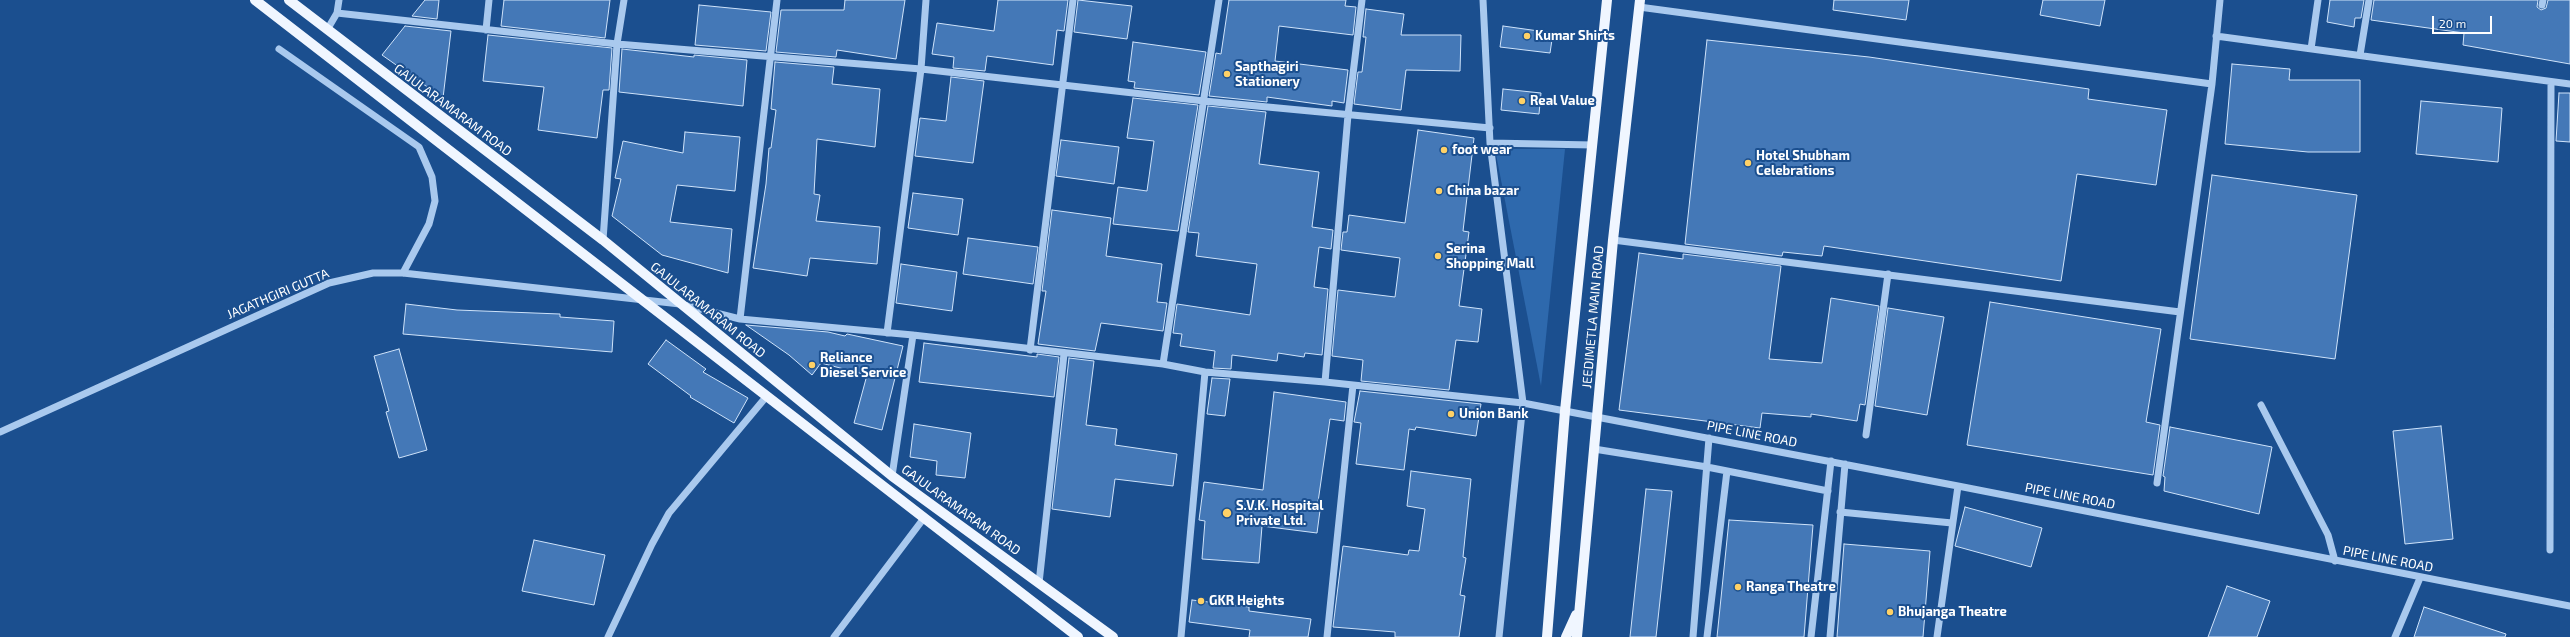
<!DOCTYPE html>
<style>
body{margin:0}
#map{position:relative;width:2570px;height:637px;overflow:hidden;background:#1b4f8f;font-family:"Exo 2",sans-serif}
canvas{display:block}
.scale{position:absolute;left:2432px;top:16px;width:60px;height:18px;box-sizing:border-box;border:2px solid #fff;border-top:0;padding-left:5px;font-size:12px;line-height:14px;white-space:nowrap;color:#fff;-webkit-text-stroke:3px #1b4f8f;paint-order:stroke}
</style>
<div id="map">
<canvas width="2570" height="637"></canvas>
<div class="scale">20 m</div>
</div>
<script>
const ctx = document.querySelector('canvas').getContext('2d');
ctx.lineJoin = 'round';
function paint(path, color) {
  ctx.fillStyle = color;
  ctx.fill(path, 'evenodd');
}
function shape(rows) {
  const path = new Path2D();
  for (const r of rows) {
    path.moveTo(r[0], r[1]);
    for (let i = 2; i < r.length; i += 2) path.lineTo(r[i], r[i + 1]);
  }
  return path;
}
function strokePath(path, color, width, dash) {
  ctx.strokeStyle = color;
  ctx.lineWidth = width;
  ctx.lineCap = dash ? 'butt' : 'round';
  ctx.setLineDash(dash || []);
  ctx.stroke(path);
}
function write(font, color, halo, rows, align = 'center') {
  ctx.font = font + ' "Exo 2",sans-serif';
  ctx.lineWidth = 4;
  ctx.setLineDash([]);
  ctx.textBaseline = 'middle';
  ctx.strokeStyle = halo;
  ctx.fillStyle = color;
  for (const [text, x, y, turn = 0] of rows) {
    ctx.save();
    ctx.translate(x, y);
    ctx.rotate((+turn || 0) * Math.PI / 180);
    ctx.textAlign = isNaN(turn) ? turn : align;
    if (halo) ctx.strokeText(text, 0, 0);
    ctx.fillText(text, 0, 0);
    ctx.restore();
  }
}
const green = shape([
 [1495,149,1565,149,1541,386]
]);
const building = shape([
 [425,0,439,0,437,19,412,16,425,0],
 [504,0,610,0,605,38,501,26,504,0],
 [845,0,905,0,896,59,837,50,836,57,776,52,781,10,844,10,845,0],
 [998,0,1068,0,1064,31,1057,30,1053,65,987,56,985,71,953,68,954,57,932,54,937,23,994,31,998,0],
 [1078,0,1132,6,1127,39,1074,32,1078,0],
 [1229,0,1346,0,1345,6,1356,7,1353,35,1279,26,1275,61,1348,70,1344,103,1332,101,1332,106,1267,97,1267,102,1209,96,1216,53,1221,54,1229,0],
 [1834,0,1909,0,1906,20,1833,10,1834,0],
 [2043,0,2105,0,2100,26,2040,15,2043,0],
 [2330,0,2364,0,2361,18,2355,18,2354,27,2327,22,2330,0],
 [2374,0,2538,0,2537,7,2541,10,2546,8,2548,0,2570,0,2570,64,2463,45,2464,33,2371,20,2374,0],
 [699,5,771,12,766,51,695,45,699,5],
 [1366,9,1404,14,1401,35,1461,35,1460,71,1406,70,1401,110,1354,104,1358,72,1362,72,1366,37,1363,37,1366,9],
 [405,26,451,31,443,98,382,55,405,26],
 [1503,26,1553,33,1550,53,1500,47,1503,26],
 [488,35,612,48,609,90,603,90,597,138,538,130,544,87,483,81,488,35],
 [1707,40,1869,57,2089,89,2088,99,2167,110,2156,185,2077,174,2061,281,1824,246,1822,256,1783,252,1782,256,1685,244,1707,40],
 [1133,42,1206,52,1199,95,1134,88,1135,82,1128,81,1133,42],
 [622,49,694,57,694,55,747,60,743,106,619,92,622,49],
 [775,62,834,67,832,84,880,89,875,147,817,139,814,194,820,195,816,221,880,227,877,264,810,258,807,276,753,268,766,184,769,148,771,148,776,110,771,109,775,62],
 [2232,64,2290,69,2289,80,2360,80,2360,152,2308,152,2225,144,2232,64],
 [951,77,984,81,973,163,915,156,920,118,946,121,951,77],
 [1503,89,1541,93,1539,114,1501,110,1503,89],
 [2559,93,2570,93,2570,142,2556,141,2559,93],
 [1133,98,1198,105,1178,231,1113,224,1118,187,1147,191,1154,141,1127,138,1133,98],
 [2421,101,2502,108,2498,162,2416,154,2421,101],
 [1208,106,1266,112,1259,164,1319,172,1312,227,1333,230,1331,249,1319,247,1314,287,1328,289,1322,355,1305,353,1304,357,1278,353,1277,361,1232,355,1231,369,1213,368,1215,351,1180,346,1182,334,1173,333,1177,304,1250,315,1257,264,1196,256,1199,233,1188,232,1208,106],
 [1418,130,1474,138,1463,231,1469,232,1459,306,1482,309,1478,342,1456,340,1449,390,1361,381,1363,360,1332,356,1338,290,1395,297,1400,258,1341,250,1343,232,1347,232,1349,215,1405,223,1418,130],
 [685,132,740,137,735,191,677,185,670,222,732,229,728,273,662,255,612,216,621,179,615,178,623,141,683,153,685,132],
 [1061,140,1119,147,1114,184,1056,176,1061,140],
 [2212,175,2357,195,2335,359,2190,339,2212,175],
 [913,193,963,199,958,235,908,228,913,193],
 [1052,210,1111,218,1106,256,1162,264,1157,302,1167,303,1163,331,1101,323,1095,351,1038,344,1046,291,1042,291,1052,210],
 [968,238,1038,247,1033,284,963,274,968,238],
 [1639,253,1683,259,1683,254,1781,266,1769,359,1822,363,1831,298,1879,306,1865,405,1860,404,1857,421,1811,414,1811,417,1762,413,1760,428,1619,410,1639,253],
 [901,264,957,272,952,311,896,303,901,264],
 [1990,302,2161,329,2146,422,2160,425,2153,475,1967,445,1990,302],
 [406,304,457,310,560,314,560,317,614,321,612,352,403,334,406,304],
 [1888,308,1944,317,1927,415,1875,406,1888,308],
 [746,325,828,332,845,336,847,334,903,346,882,430,854,423,867,375,821,363,812,375,789,355,746,325],
 [666,340,706,369,703,372,748,398,734,423,690,397,691,396,648,364,666,340],
 [924,343,1037,357,1037,354,1059,357,1054,397,919,382,924,343],
 [399,349,427,450,399,458,386,412,389,411,374,356,399,349],
 [1069,358,1094,361,1086,425,1117,429,1115,445,1177,454,1173,486,1115,479,1110,517,1052,509,1069,358],
 [1212,378,1230,379,1225,416,1207,414,1212,378],
 [1360,391,1481,404,1476,436,1416,427,1415,430,1409,429,1404,470,1356,464,1361,423,1354,422,1360,391],
 [1274,392,1346,402,1344,421,1330,419,1318,502,1321,503,1317,533,1262,526,1259,563,1202,559,1205,521,1199,520,1204,482,1263,490,1274,392],
 [914,424,971,433,965,478,936,475,937,461,910,457,914,424],
 [2441,426,2453,539,2405,544,2393,431,2441,426],
 [2170,427,2272,447,2259,514,2164,491,2165,477,2163,476,2170,427],
 [1411,471,1471,479,1463,557,1466,558,1460,595,1465,596,1459,637,1395,637,1395,632,1333,627,1343,546,1408,555,1409,550,1419,551,1425,509,1407,506,1411,471],
 [1646,489,1672,491,1656,637,1630,637,1646,489],
 [1965,507,2042,528,2031,567,1955,546,1965,507],
 [1729,520,1813,525,1804,637,1717,637,1729,520],
 [534,540,605,555,594,605,522,591,534,540],
 [1844,544,1930,551,1923,637,1837,637,1844,544],
 [2227,586,2270,601,2257,637,2208,637,2227,586],
 [1192,600,1249,607,1249,611,1311,619,1308,637,1249,637,1250,630,1189,622,1192,600],
 [2424,607,2506,634,2505,637,2414,637,2424,607]
]);
const minor = shape([
 [1483,0,1490,143,1523,403,1499,637],
 [2542,5,2543,0],
 [1639,7,2212,84],
 [337,13,617,44,921,69,1204,101,1490,128],
 [327,30,337,13,339,0],
 [486,30,489,0],
 [2216,36,2570,84],
 [279,49,419,147,432,177,435,201,429,224,403,273],
 [2311,49,2318,0],
 [2360,55,2369,0],
 [1490,143,1593,145],
 [603,240,617,44,624,0],
 [1613,240,2180,312],
 [740,319,777,0],
 [887,333,921,69,926,0],
 [1030,350,1073,0],
 [1163,364,1219,0],
 [1325,382,1348,115,1362,0],
 [2261,405,2328,535,2335,561],
 [0,432,329,283,373,273,403,273,680,304,740,319,913,335,1163,364,1205,372,1325,382,1523,403,1958,486,2570,606],
 [1866,435,1888,274],
 [1594,449,1707,467,1828,491],
 [892,476,913,335],
 [2157,483,2212,84,2220,0],
 [1840,512,1952,523],
 [2550,550,2551,82],
 [1039,583,1064,354],
 [608,637,652,544,669,513,766,397],
 [834,637,924,518],
 [1181,637,1205,372],
 [1327,637,1353,385],
 [1693,637,1709,438],
 [1707,637,1727,471],
 [1811,637,1831,461],
 [1830,637,1845,464],
 [1937,637,1958,486],
 [2395,637,2420,578]
]);
const major = shape([
 [255,0,1078,637],
 [289,0,603,240,892,476,1113,637],
 [1547,637,1565,411,1607,0],
 [1566,637,1576,615],
 [1577,637,1613,240,1640,0]
]);
const markers = [
 [1527,36,4,"#ffd166"],
 [1227,74,4,"#ffd166"],
 [1522,101,4,"#ffd166"],
 [1444,150,4,"#ffd166"],
 [1748,163,4,"#ffd166"],
 [1439,191,4,"#ffd166"],
 [1438,256,4,"#ffd166"],
 [812,365,4,"#ffd166"],
 [1451,414,4,"#ffd166"],
 [1227,513,5,"#ffd166"],
 [1738,587,4,"#ffd166"],
 [1201,601,4,"#ffd166"],
 [1890,612,4,"#ffd166"]
];
const poiNames = [
 ["Kumar Shirts",1535,36],
 ["Sapthagiri",1235,67],
 ["Stationery",1235,82],
 ["Real Value",1530,101],
 ["foot wear",1452,150],
 ["Hotel Shubham",1756,156],
 ["Celebrations",1756,171],
 ["China bazar",1447,191],
 ["Serina",1446,249],
 ["Shopping Mall",1446,264],
 ["Reliance",820,358],
 ["Diesel Service",820,373],
 ["Union Bank",1459,414],
 ["S.V.K. Hospital",1236,506],
 ["Private Ltd.",1236,521],
 ["Ranga Theatre",1746,587],
 ["GKR Heights",1209,601],
 ["Bhujanga Theatre",1898,612]
];
const streetNames = [
 ["GAJULARAMARAM ROAD",453,110,37],
 ["JAGATHGIRI GUTTA",278,294,-23],
 ["GAJULARAMARAM ROAD",708,310,39],
 ["JEEDIMETLA MAIN ROAD",1593,317,-85],
 ["PIPE LINE ROAD",1752,434,11],
 ["PIPE LINE ROAD",2070,496,11],
 ["GAJULARAMARAM ROAD",961,510,36],
 ["PIPE LINE ROAD",2388,559,11]
];
paint(green, '#2e69ad');
paint(building, '#4478b7');
strokePath(building, '#cfe3fa', 1);
strokePath(minor, '#a9c9ee', 7);
strokePath(major, '#f0f6ff', 10);
for (const [x, y, r, color] of markers) {
  const dot = new Path2D();
  dot.arc(x, y, r, 0, 2 * Math.PI);
  ctx.fillStyle = color;
  ctx.fill(dot);
  strokePath(dot, '#1b4f8f', 1.5);
}
write('bold 13px', '#fff', '#1b4f8f', poiNames, 'left');
write('13px', '#fff', '#1b4f8f', streetNames);
</script>
